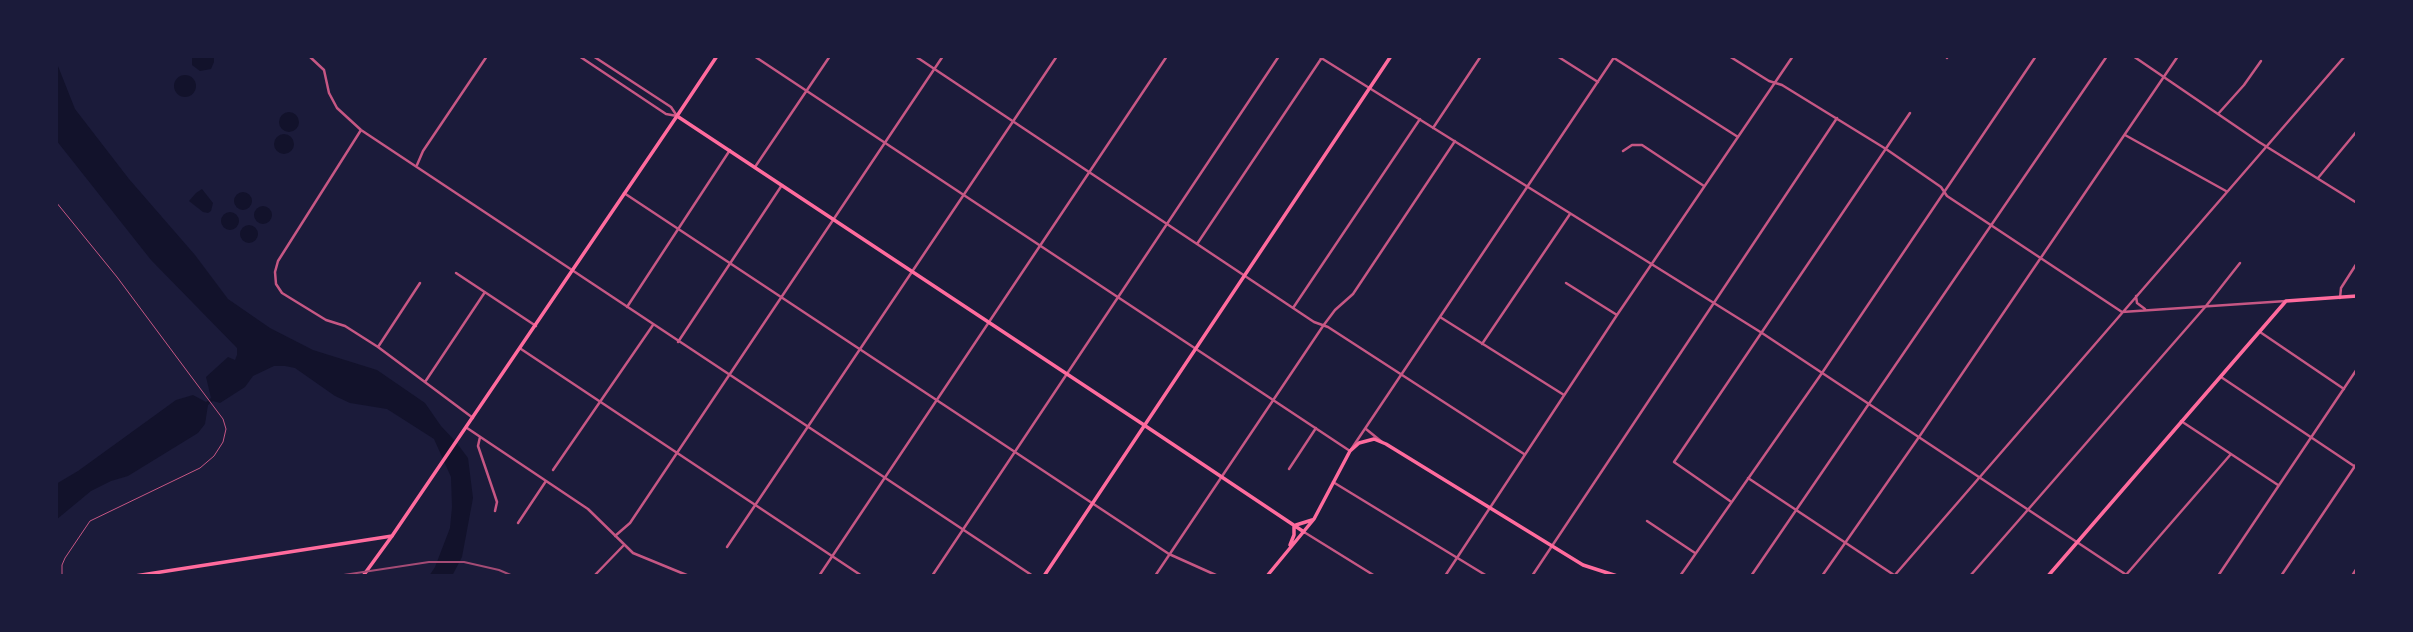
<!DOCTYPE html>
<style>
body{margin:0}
#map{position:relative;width:2413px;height:632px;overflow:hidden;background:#1b1b3a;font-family:Signika,sans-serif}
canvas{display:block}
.frame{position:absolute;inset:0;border:58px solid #1b1b3a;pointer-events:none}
</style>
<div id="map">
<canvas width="2413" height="632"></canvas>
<div class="frame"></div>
</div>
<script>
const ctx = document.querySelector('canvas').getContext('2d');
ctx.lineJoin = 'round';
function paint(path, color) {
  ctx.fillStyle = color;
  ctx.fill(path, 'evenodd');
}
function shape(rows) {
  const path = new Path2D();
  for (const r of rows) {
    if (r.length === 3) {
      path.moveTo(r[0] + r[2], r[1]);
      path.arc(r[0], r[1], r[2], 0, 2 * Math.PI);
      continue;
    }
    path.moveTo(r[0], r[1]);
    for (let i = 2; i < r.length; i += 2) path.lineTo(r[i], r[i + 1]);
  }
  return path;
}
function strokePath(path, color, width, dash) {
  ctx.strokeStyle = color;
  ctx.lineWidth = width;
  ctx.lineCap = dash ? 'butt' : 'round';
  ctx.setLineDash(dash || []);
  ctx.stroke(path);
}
const water = shape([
 [192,56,214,56,214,62,211,69,200,71,192,65],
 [56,61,75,109,129,179,195,255,228,299,270,328,313,350,377,370,425,403,441,426,456,442,468,458,473,498,462,557,452,576,429,576,435,567,450,528,452,507,451,477,434,439,387,409,350,403,335,396,295,368,285,366,274,366,253,376,245,387,220,403,213,401,208,405,205,424,198,433,128,476,111,481,91,491,56,520,56,484,78,471,176,400,193,395,206,402,211,398,206,377,228,357,235,360,237,355,237,348,151,260,56,140],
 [185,86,11],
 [289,122,10],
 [284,144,10],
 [202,189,213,203,211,211,208,213,203,212,189,201,196,193],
 [243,201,9],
 [263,215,9],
 [230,221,9],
 [249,234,9]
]);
const service = shape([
 [56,202,117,277,190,375,223,419,226,429,223,442,214,456,200,468,90,521,65,558,62,565,62,576]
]);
const minor = shape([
 [309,56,324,70,329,93,337,108,361,130,1033,576],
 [579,56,666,114,677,116],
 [593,56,671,107,677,116],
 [754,56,1350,451,1615,56],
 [915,56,1314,322,1328,327,1524,454],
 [1318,56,1762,333,2128,576],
 [1557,56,1598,82],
 [1729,56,1769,81,1782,85,1886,149,1941,187,1947,196,2122,312],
 [2133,56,2259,142,2357,203],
 [1614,58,1738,137],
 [1947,58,1948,56],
 [2218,114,2244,85,2261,61],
 [1433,128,1481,56],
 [361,130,278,261,275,272,276,284,282,293,326,320,345,326,378,347,473,418],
 [2125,135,2226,191],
 [1623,151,1632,145,1642,145,1704,186],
 [417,165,423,151,487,56],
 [755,167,830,56],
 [2318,178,2357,131],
 [624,193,1169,554,1218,576],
 [1197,244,1323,56],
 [456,273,536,326],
 [1566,283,1617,315],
 [2340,298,2341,288,2357,263],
 [627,307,730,150],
 [1293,308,1420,119],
 [1440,317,1564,395],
 [2260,332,2344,389],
 [678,342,782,185],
 [1482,344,1570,214],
 [378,347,420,283],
 [521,349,862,576],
 [2221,377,2357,468],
 [425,382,485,292],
 [2181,421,2278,485],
 [467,428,588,509,633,553,689,576],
 [1366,429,1382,442],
 [480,437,478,446,494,493,497,502,495,511],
 [1289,469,1316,428],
 [553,470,653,325],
 [1748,478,1894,575],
 [1333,482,1487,576],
 [1730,501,1674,462,1910,113],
 [1647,521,1695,553],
 [518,523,546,481],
 [615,536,630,523,943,56],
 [727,547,1057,56],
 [594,576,623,546],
 [819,576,1167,56],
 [932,576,1279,56],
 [1155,576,1323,326,1335,310,1353,294,1455,141],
 [1445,576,1617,315,1793,56],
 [1532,576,1837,118],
 [1680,576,1822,373,2036,56],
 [1751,576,2107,56],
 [1822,576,1919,437,2178,56],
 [1970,576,2206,306,2240,263],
 [2125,576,2231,454],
 [2218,576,2357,369],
 [2281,576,2357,463],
 [2352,576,2357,568]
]);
const tertiary = shape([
 [2136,296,2137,303,2145,309],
 [2122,312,2286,301],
 [1304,532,1375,576],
 [1894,576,2345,56]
]);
const secondary = shape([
 [677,116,717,56],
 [1144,425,1304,532],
 [1296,525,1312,520],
 [1290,545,1294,535,1294,526],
 [363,576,392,536],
 [1267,576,1314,519,1350,451,1359,443,1374,439,1386,444,1583,565,1617,576],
 [2048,576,2286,301,2357,296]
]);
const primary = shape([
 [135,576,392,536,677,116,1144,425],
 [1044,576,1391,56]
]);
const rail = shape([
 [337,576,429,562,464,562,499,570,513,576]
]);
paint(water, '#12122b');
strokePath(service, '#c65784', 1);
strokePath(minor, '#c65784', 2.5);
strokePath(tertiary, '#c65784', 2.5);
strokePath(secondary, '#ff6b9d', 3.5);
strokePath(primary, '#ff6b9d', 3.5);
strokePath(rail, '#a44b75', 2);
</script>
